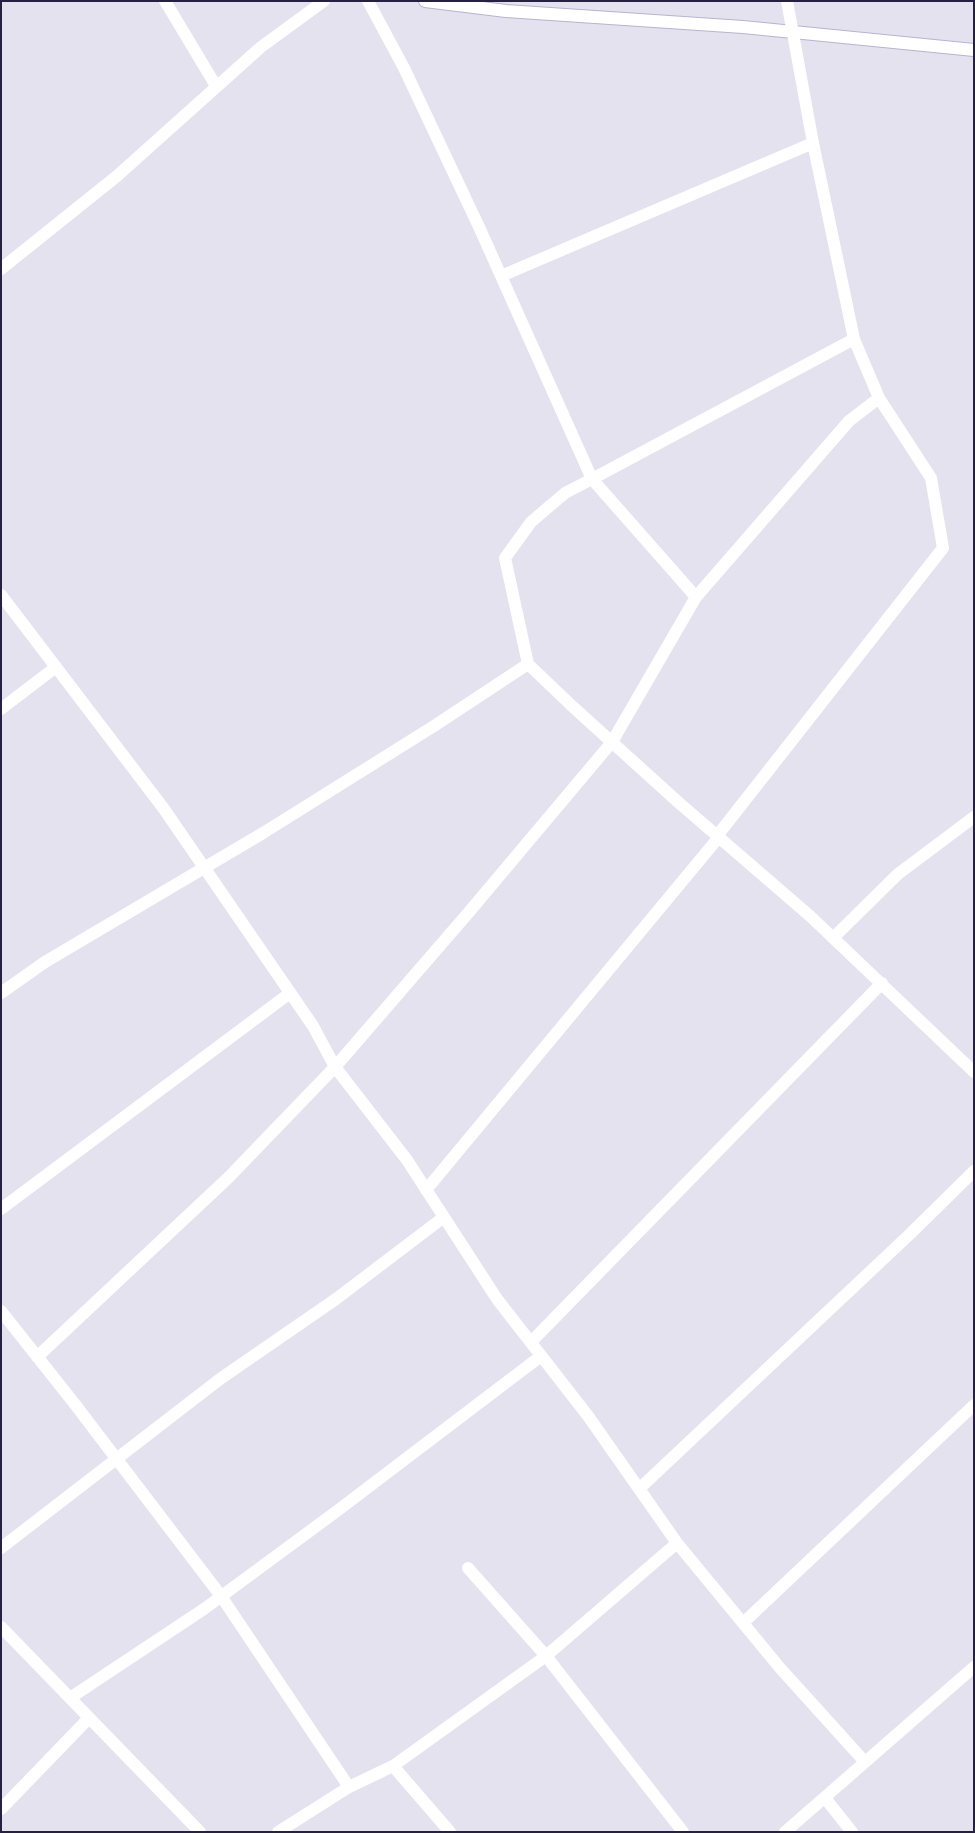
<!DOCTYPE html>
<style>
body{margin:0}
#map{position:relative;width:975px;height:1833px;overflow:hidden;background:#e3e2ee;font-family:"PT Sans",sans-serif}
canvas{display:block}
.frame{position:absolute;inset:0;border:2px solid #282041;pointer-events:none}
</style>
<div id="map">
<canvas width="975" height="1833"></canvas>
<div class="frame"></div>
</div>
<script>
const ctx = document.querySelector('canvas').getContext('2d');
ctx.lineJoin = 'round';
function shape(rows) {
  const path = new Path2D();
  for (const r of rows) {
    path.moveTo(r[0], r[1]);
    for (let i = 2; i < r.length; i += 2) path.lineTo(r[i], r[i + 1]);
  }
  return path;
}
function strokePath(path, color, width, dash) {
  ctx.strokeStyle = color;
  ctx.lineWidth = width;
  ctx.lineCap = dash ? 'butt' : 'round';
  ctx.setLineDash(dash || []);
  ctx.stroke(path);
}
const street = shape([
 [165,1,216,86],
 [368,1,404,68,480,229,592,479,565,493,531,522,505,558,528,664,572,706,678,802,810,916,974,1072],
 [1,269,117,176,261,47,324,1],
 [501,276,813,143],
 [1,595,164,809,313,1026,335,1067,407,1160,497,1299,588,1416,677,1543,780,1668,865,1762],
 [696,597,592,479,854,339],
 [1,709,56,667],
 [717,836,943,548,931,478,879,398,854,339,813,143,787,1],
 [833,938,898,874,974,817],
 [1,993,45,962,263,833,434,726,528,664],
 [426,1190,719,837],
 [1,1209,290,993],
 [1,1311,74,1403,221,1596,349,1787],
 [531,1342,882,983],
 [37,1357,228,1178,335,1067,469,912,612,742,696,597,849,421,879,398],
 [639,1489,910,1234,974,1171],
 [1,1548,220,1379,336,1299,444,1217],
 [468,1568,546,1656,683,1832],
 [743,1623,974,1405],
 [1,1627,200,1832],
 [70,1698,204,1609,337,1511,541,1356],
 [393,1766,450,1832],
 [825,1798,852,1832],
 [1,1809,89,1718],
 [278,1832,349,1787,393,1766,546,1656,677,1543],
 [785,1832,974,1667]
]);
const secondary = shape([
 [425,1,506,11,743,27,974,50]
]);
strokePath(secondary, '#b8b4cf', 14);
strokePath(street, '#fff', 12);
strokePath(secondary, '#fff', 12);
</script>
